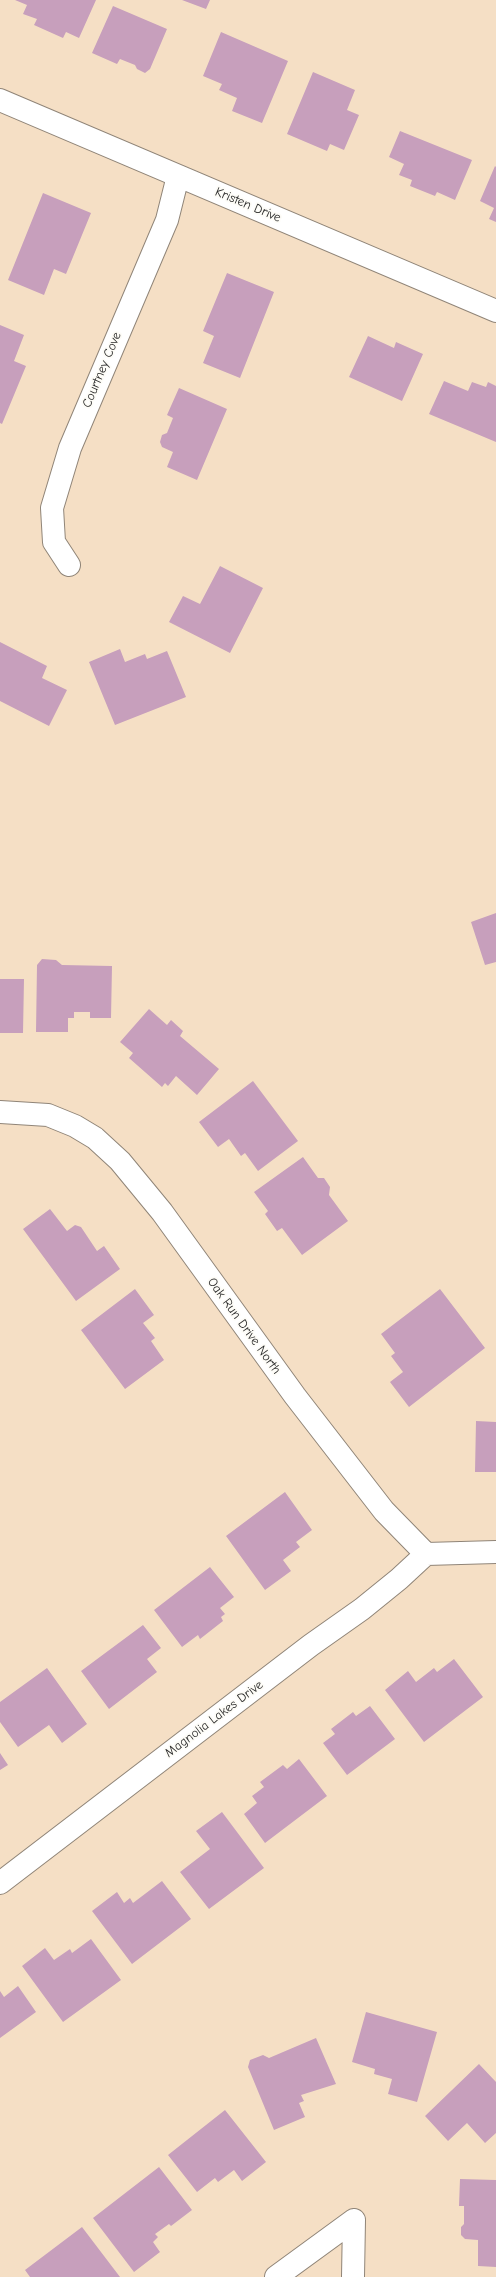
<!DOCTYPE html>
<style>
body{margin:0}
canvas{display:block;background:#f5dfc5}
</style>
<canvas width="496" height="2277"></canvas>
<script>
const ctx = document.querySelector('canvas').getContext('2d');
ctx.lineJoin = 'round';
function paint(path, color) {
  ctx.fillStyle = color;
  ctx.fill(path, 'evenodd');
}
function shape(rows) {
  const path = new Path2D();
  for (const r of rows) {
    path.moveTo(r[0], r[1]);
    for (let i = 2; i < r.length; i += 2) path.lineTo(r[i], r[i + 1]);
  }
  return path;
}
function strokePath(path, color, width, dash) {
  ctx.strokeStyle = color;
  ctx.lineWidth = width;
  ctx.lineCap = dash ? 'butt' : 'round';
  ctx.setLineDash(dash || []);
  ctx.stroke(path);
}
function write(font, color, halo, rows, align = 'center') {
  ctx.font = font + ' "Comic Neue",sans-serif';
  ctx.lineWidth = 3.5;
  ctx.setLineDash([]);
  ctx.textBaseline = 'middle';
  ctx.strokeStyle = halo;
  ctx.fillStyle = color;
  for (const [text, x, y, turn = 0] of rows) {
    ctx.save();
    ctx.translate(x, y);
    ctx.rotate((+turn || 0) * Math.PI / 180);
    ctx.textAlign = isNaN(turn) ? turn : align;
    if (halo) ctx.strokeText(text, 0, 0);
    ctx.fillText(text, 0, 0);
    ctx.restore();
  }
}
const building = shape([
 [15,0,96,0,79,38,66,32,63,38,34,25,37,19,23,14,27,5],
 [182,0,210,0,206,9],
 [113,6,167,29,150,69,145,73,137,69,135,65,120,59,117,64,92,53],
 [221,32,288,61,262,123,232,111,237,98,219,90,222,84,203,76],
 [313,72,355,90,347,110,359,115,344,150,330,144,327,151,287,134],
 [400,131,472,160,455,200,437,192,435,196,410,186,412,180,399,175,404,164,389,157],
 [495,166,496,167,496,222,489,219,494,208,480,201],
 [43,193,91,213,66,274,54,269,44,295,8,280],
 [227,273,274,292,240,378,203,363,214,336,203,331],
 [0,325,24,335,14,361,26,366,2,424,0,423],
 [368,336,394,348,396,342,423,354,402,401,349,377],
 [444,381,468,391,472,382,486,387,488,382,496,386,496,442,429,414],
 [179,388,227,409,197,480,167,467,173,452,162,447,160,442,162,435,167,433,173,418,167,415],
 [220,566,263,588,230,653,169,622,183,596,200,604],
 [0,642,47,666,42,678,67,690,49,726,0,701],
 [120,649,125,662,145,654,147,659,167,651,186,697,115,725,89,662],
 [496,913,496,962,485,965,471,922],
 [42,959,56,960,62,965,112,966,111,1018,90,1018,90,1012,74,1012,74,1018,68,1018,68,1032,36,1032,37,965],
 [0,979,24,979,23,1033,0,1033],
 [149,1009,167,1025,171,1020,183,1031,180,1036,219,1069,197,1095,176,1076,168,1086,165,1083,162,1087,129,1058,133,1053,120,1042],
 [253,1081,298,1141,258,1171,245,1153,241,1156,229,1139,218,1147,199,1122],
 [303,1157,318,1178,324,1178,330,1187,329,1195,348,1221,302,1255,282,1228,277,1231,265,1214,268,1211,254,1192],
 [50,1209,67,1231,75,1225,81,1227,97,1251,104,1246,120,1269,76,1301,23,1229],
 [135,1289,154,1315,143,1323,155,1338,151,1341,164,1360,125,1389,81,1330],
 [440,1289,485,1348,409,1407,390,1382,403,1372,391,1356,395,1353,381,1334],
 [476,1421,496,1422,496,1472,475,1472],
 [285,1492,312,1530,296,1542,300,1547,283,1560,291,1571,265,1590,226,1536],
 [210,1567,234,1597,220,1608,225,1614,221,1617,223,1621,200,1639,198,1635,182,1647,154,1610],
 [143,1625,161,1648,147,1659,157,1672,109,1709,81,1671],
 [454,1659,483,1697,424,1742,385,1690,408,1671,416,1682,434,1668,437,1672],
 [47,1668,87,1724,62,1743,49,1725,18,1747,0,1722,0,1702],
 [370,1706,395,1739,347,1775,323,1743,335,1734,331,1729,353,1712,356,1716],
 [0,1753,8,1765,0,1770],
 [299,1759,327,1796,265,1843,244,1814,257,1803,252,1796,264,1787,260,1782,283,1765,287,1769],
 [222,1812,264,1868,209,1909,180,1872,210,1849,196,1831],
 [162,1881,191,1919,132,1964,92,1911,117,1892,124,1903,130,1898,133,1903],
 [91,1939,121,1980,63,2022,22,1966,45,1948,54,1960,70,1949,72,1953],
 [18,1986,36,2012,0,2038,0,1991,4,1997],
 [366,2012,437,2032,417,2102,388,2094,392,2079,374,2074,375,2069,352,2062],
 [316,2038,336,2084,301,2095,304,2101,299,2103,305,2117,274,2130,248,2067,250,2060,263,2055,269,2058],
 [479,2064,496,2082,496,2133,485,2143,467,2123,448,2141,425,2116],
 [225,2110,266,2162,242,2181,234,2170,218,2182,215,2178,197,2192,168,2155],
 [159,2167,192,2210,171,2226,169,2224,155,2234,158,2237,153,2242,160,2252,134,2272,93,2218],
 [460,2179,496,2180,496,2267,478,2266,478,2240,465,2239,461,2235,461,2227,464,2224,464,2206,459,2206],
 [82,2227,120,2277,30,2277,25,2270]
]);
const minor = shape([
 [0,100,496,311],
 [69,565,54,542,52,508,70,448,167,220,178,176],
 [0,1112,48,1115,75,1126,95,1138,120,1161,162,1212,295,1396,384,1511,426,1554],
 [426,1554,496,1552],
 [0,1883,311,1645,362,1609,399,1579,426,1554],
 [276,2277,354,2220],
 [353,2277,354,2220]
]);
const streetNames = [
 ["Kristen Drive",248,205,23],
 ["Courtney Cove",102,370,-67],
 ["Oak Run Drive North",244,1326,54],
 ["Magnolia Lakes Drive",214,1719,-37]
];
paint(building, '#c79fbc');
strokePath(minor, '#908578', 24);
strokePath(minor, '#fff', 22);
write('13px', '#2b2b2b', '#fdfcf7', streetNames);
</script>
